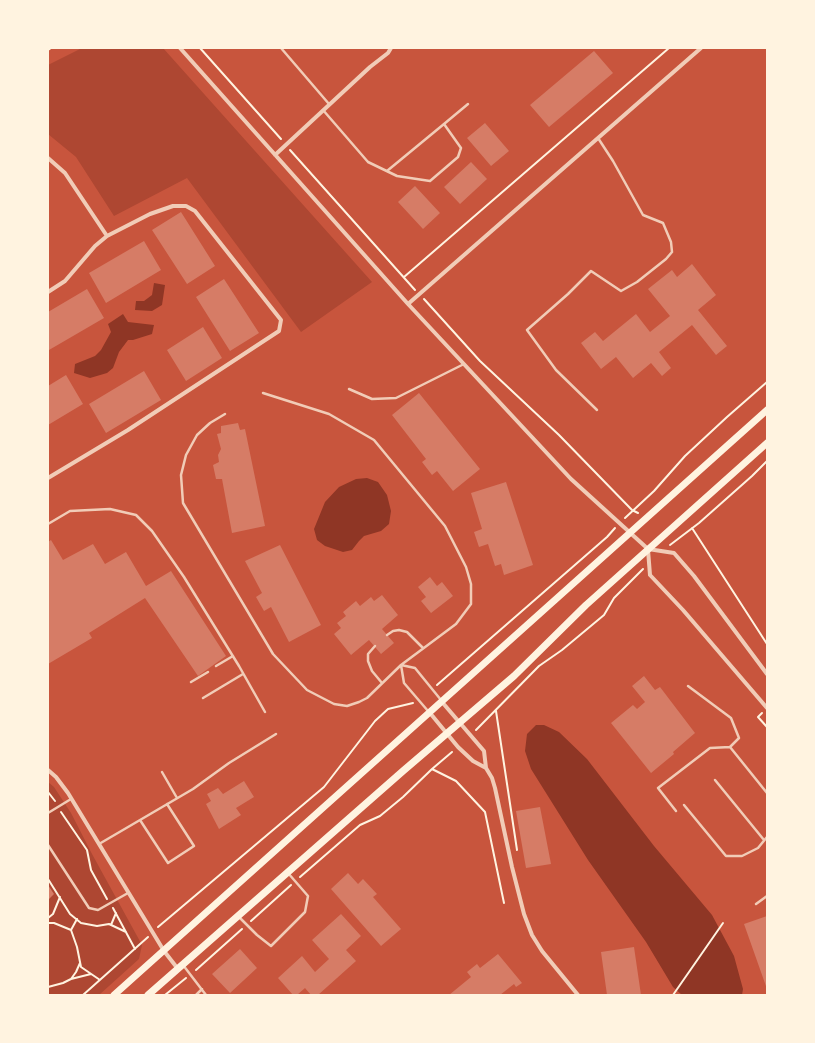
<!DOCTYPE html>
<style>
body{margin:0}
#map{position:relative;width:815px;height:1043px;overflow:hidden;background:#c8553d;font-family:Montserrat,sans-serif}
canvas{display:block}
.frame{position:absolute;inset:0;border:49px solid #fff3e0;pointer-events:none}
</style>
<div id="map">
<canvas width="815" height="1043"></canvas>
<div class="frame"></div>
</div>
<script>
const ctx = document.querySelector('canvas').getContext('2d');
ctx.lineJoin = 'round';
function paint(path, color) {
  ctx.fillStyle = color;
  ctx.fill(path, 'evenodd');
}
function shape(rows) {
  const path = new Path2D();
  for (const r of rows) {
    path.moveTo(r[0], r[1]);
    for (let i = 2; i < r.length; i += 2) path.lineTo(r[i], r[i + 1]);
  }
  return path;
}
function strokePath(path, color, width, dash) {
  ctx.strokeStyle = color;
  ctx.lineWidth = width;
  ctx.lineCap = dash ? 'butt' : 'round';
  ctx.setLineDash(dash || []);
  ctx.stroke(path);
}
const green = shape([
 [82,48,163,48,372,282,301,332,187,178,114,216,76,157,48,134,48,65],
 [48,782,54,787,71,813,92,854,142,945,139,959,99,995,48,995]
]);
const water = shape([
 [154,283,165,285,162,305,152,311,135,310,136,301,144,301,152,295],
 [123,314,128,322,154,325,152,334,133,340,128,340,119,352,113,368,107,373,90,378,74,373,75,364,95,356,101,350,111,332,108,324],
 [367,478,378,482,387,495,391,511,389,524,381,531,364,536,359,541,352,550,343,552,325,546,317,540,314,529,325,502,339,487,356,479],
 [536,725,544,725,559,732,587,759,654,846,712,915,734,956,743,989,742,995,682,995,673,987,646,942,588,860,531,769,525,751,527,734]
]);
const building = shape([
 [594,51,613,73,549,127,530,105],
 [485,123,509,151,491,166,467,138],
 [471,162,487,179,460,204,444,187],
 [415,186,440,213,423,229,398,202],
 [181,212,215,266,187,284,152,230],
 [144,241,161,270,106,303,89,273],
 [692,264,716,295,698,310,727,346,716,355,692,325,659,352,671,368,662,376,651,363,633,378,616,357,601,369,581,343,595,332,603,341,636,314,650,332,670,316,648,289,672,270,677,277],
 [224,279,259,333,230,351,196,297],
 [87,289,104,318,49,350,48,312],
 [203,327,222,358,186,381,167,350],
 [144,371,161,400,106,433,89,404],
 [66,375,83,404,48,425,48,386],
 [419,393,480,469,453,491,437,471,432,475,422,462,426,459,392,415],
 [238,423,240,430,245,429,265,526,232,533,222,479,216,479,213,465,219,462,218,455,221,449,217,434,221,433,221,426],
 [506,482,533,565,504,575,501,564,495,566,488,544,479,547,474,532,482,529,471,493],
 [51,540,63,560,93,544,105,564,126,552,146,586,171,571,226,656,198,676,145,598,89,633,92,638,48,664,48,542],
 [280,545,321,625,289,642,271,607,264,611,256,597,262,593,245,561],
 [430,577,437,586,442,582,453,596,431,613,421,601,426,597,418,587],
 [382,595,398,615,382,629,394,643,381,654,369,640,351,655,334,634,341,628,337,623,346,616,343,612,356,601,360,606,371,597,374,601],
 [644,676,655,690,660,687,695,733,673,752,674,754,651,773,611,723,633,705,637,709,645,702,632,686],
 [244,781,254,797,236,808,241,815,219,829,206,804,211,801,207,794,218,788,223,794],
 [540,807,551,864,526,868,516,811],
 [348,873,358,884,363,879,377,894,373,897,401,929,381,946,331,889],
 [48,885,54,894,48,900],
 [341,914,361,936,346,950,356,961,318,995,311,995,305,988,297,995,293,995,278,978,302,956,315,972,329,959,312,940],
 [767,916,767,989,744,924],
 [634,947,641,995,607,995,601,952],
 [240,949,257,968,230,993,212,974],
 [498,954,522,983,516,987,514,984,500,995,449,995,471,977,467,972,477,964,480,968]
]);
const path = shape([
 [200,48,281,139],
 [48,50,51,48],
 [290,150,415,290],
 [404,277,669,48],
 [424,299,480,361,559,435,632,510,638,513],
 [625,518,654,491,685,456,727,417,767,382],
 [692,528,767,644],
 [670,545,699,523,752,476,767,461],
 [437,685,607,537,615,528],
 [496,711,517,850],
 [762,713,758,717,767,727],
 [476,730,539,666,562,650,604,615,614,598,643,569],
 [432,769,456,781,485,812,504,903],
 [48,792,55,801],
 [61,812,87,850,91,870,107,899],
 [300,877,360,825,380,816,403,797,432,769,452,752],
 [48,879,70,914,81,923,97,926,109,924,126,932],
 [113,908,135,949],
 [48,918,53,914,60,897],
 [251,921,291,885],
 [48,923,54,923,71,930,77,947,81,967,100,980],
 [111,925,116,913],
 [158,927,324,787,375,721,388,709,413,703],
 [71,930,77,919],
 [196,970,242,929],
 [71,979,91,974],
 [48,987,63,983,71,979,76,972,80,963],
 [83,995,148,937],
 [165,995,186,978],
 [673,995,723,923]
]);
const service = shape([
 [281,48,329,104],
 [323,110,368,162,397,176,430,181,458,157,461,148,444,124,468,104],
 [387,171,444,124],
 [349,389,372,399,396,398,464,364],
 [597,410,556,370,527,330,568,294,591,271,621,291,637,282,666,259,672,252,671,242,663,223,643,215,613,161,598,138],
 [225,414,210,423,197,435,186,455,181,475,183,503,273,654,307,690,334,704,347,706,359,702,367,698,401,665,456,624,471,604,471,584,466,567,445,526,374,440,329,414,263,393],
 [48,524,70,511,110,509,136,515,152,531,184,577,239,666,265,712],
 [387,635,393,631,399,630,407,632,423,648],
 [375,646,368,654,368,661,372,671,382,683],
 [216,666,233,656],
 [191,682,208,672],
 [203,698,243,674],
 [428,711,404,683,401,665,415,668,441,700],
 [730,747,767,793],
 [162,772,177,798],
 [715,780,764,840],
 [684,805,726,856,742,856,758,848,767,837],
 [676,811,658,788,710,748,730,747,739,738,731,718,688,686],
 [48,813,71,799],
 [140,820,168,863,194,846,167,804],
 [99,844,193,789,229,763,276,734],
 [48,845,89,908,98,910,128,893],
 [756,904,767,896],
 [239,917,257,935,271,946,305,912,308,896,288,873],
 [183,965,206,995],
 [196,995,202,989]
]);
const minor = shape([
 [180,48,408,304,571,479,648,549,674,553,694,576,767,674],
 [275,155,370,67,388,53,391,48],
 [48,158,65,173,107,236],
 [48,292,65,281,95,246,107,236,150,214,173,206,186,206,195,211,281,320,279,331,128,430,48,478],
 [408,304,701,48],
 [648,550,650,575,683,610,767,708],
 [430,713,458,747,473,761,486,768,484,751,442,702],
 [486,768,492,778,495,788,512,867,524,914,532,935,542,951,578,995],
 [48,770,56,777,68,793,164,951,178,969]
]);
const secondary = shape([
 [114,995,767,410],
 [148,995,403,771,514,676,586,605,767,443]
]);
paint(green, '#ae4732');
paint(water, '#8f3625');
paint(building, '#d67c66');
strokePath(path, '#fff3e0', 2);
strokePath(service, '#f1ccb7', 2.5);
strokePath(minor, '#f1ccb7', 4);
strokePath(secondary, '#fff3e0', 7);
</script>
